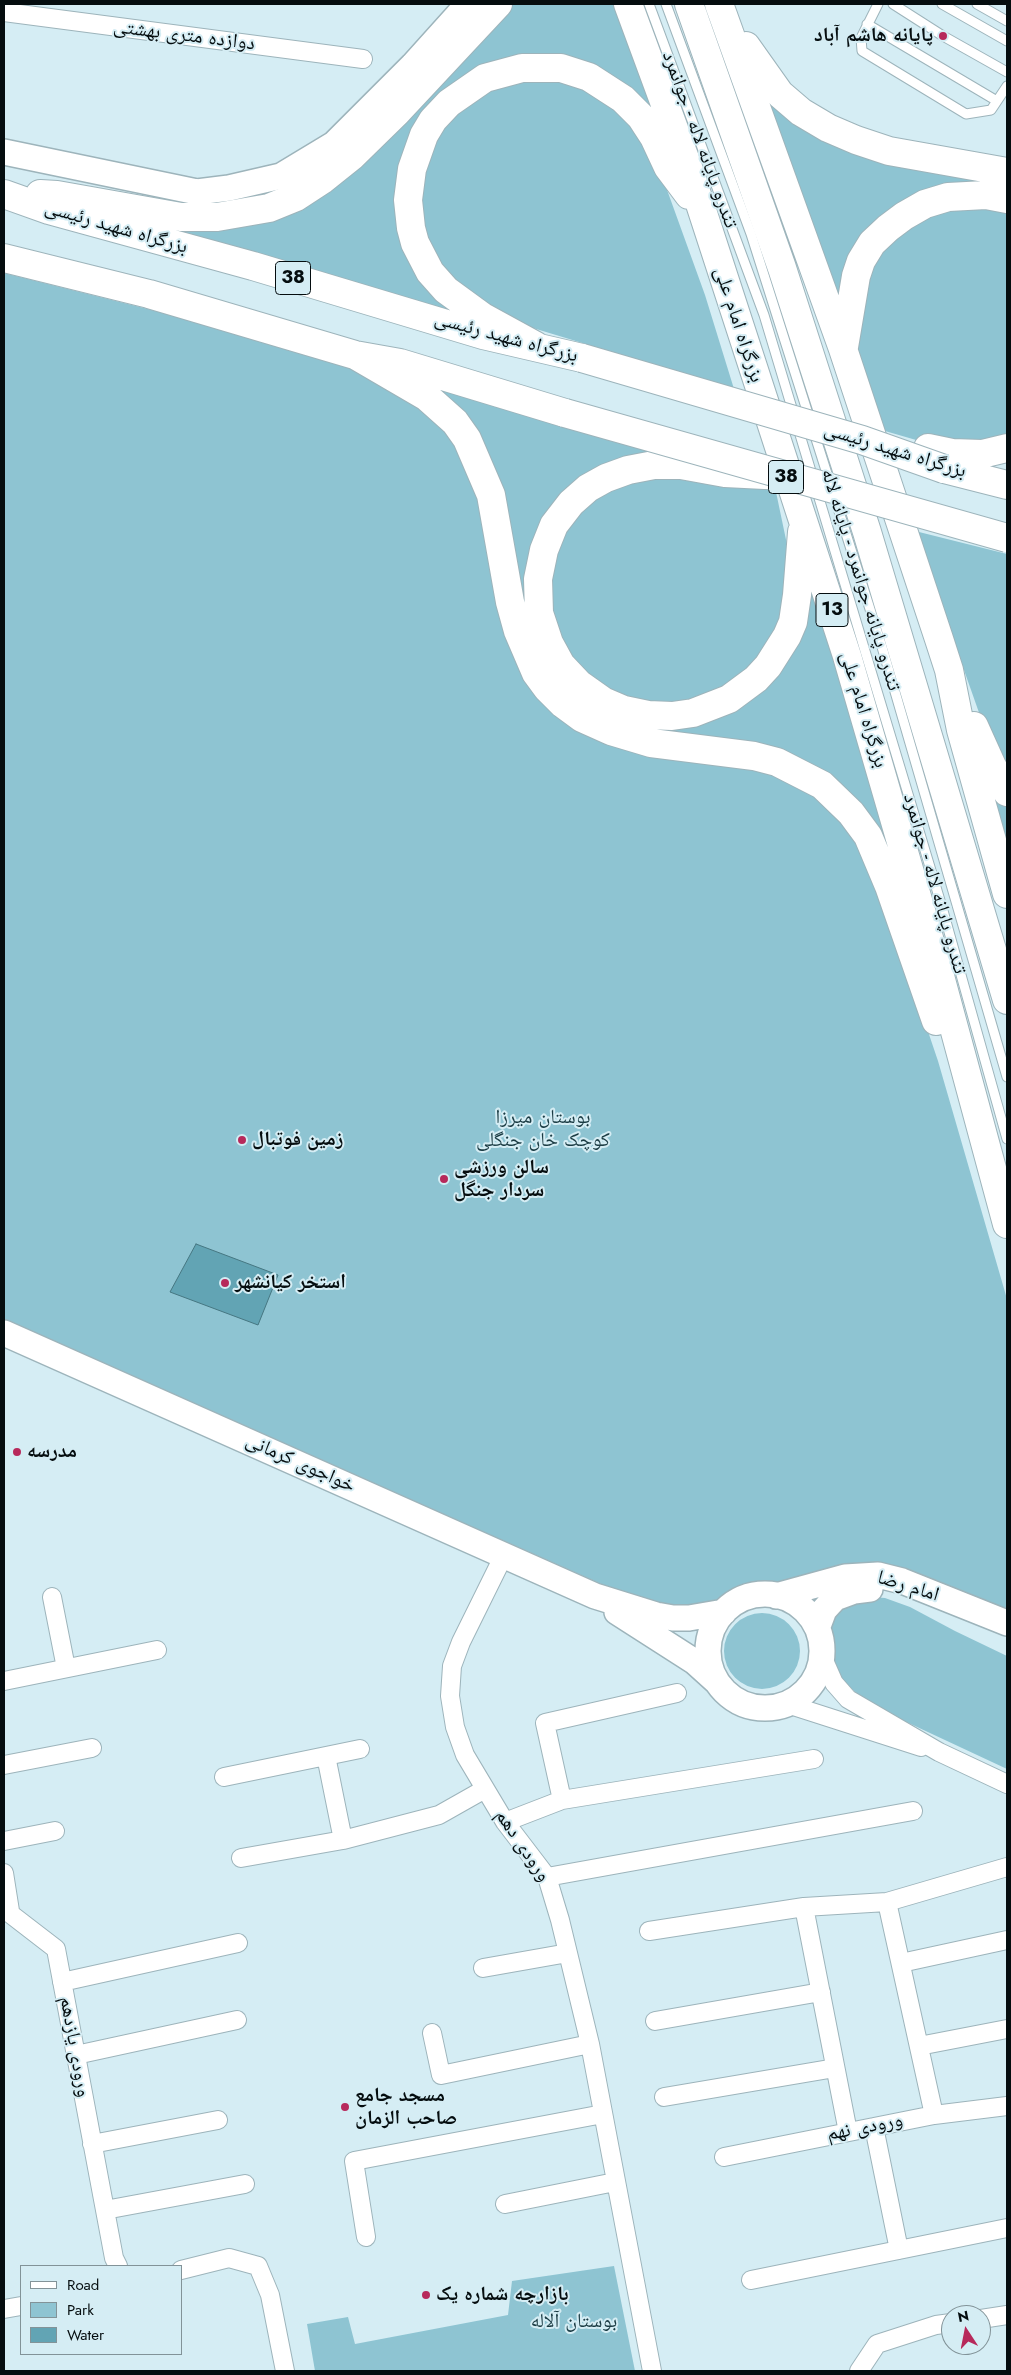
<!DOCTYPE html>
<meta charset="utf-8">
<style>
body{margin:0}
#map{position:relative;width:1011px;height:2375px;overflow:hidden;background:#d5edf4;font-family:Jost,sans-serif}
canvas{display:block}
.frame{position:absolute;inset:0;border:5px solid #050d0f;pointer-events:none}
.legend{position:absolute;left:20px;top:2265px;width:162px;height:90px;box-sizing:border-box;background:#d5edf4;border:1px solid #829398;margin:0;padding:6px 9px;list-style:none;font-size:15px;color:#050d0f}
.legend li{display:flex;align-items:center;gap:10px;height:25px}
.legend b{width:25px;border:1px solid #829398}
.north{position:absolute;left:941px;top:2305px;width:50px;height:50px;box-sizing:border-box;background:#d5edf4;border:1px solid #829398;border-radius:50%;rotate:349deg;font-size:14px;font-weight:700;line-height:20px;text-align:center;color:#050d0f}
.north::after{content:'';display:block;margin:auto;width:18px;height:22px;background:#b7295b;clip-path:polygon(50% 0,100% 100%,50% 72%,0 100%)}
</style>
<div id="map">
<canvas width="1011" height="2375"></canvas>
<div class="frame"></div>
<ul class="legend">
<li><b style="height:6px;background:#fff"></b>Road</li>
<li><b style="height:14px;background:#8ec4d2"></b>Park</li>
<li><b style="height:14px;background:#62a4b4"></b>Water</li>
</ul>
<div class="north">N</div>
</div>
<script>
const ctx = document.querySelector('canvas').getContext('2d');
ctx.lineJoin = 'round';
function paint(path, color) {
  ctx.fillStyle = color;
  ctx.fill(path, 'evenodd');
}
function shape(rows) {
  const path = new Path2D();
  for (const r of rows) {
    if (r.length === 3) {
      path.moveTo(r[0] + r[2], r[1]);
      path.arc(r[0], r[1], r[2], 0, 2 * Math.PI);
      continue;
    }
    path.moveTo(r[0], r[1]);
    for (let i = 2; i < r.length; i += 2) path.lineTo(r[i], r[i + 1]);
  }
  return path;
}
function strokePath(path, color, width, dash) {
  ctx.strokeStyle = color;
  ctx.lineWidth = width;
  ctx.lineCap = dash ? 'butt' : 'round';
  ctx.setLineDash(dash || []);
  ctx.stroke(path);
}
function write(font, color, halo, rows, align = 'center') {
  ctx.font = font + ' Jost,"Noto Naskh Arabic",sans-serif';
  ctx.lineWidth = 4;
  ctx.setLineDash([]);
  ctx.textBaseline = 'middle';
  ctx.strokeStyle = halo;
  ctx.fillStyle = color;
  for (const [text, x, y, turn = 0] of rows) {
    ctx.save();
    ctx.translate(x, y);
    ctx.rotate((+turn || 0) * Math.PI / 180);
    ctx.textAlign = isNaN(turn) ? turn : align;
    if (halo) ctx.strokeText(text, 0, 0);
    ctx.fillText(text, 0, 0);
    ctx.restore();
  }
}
const green = shape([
 [510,4,614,4,674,173,606,78,468,79,399,207,484,325,93,214,247,224],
 [580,80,649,140,705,295,734,389,523,325,464,298,424,248,414,204,438,126,503,81],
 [765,89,791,116,1007,180,897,210,842,321,770,118],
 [947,204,1007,209,1007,442,923,442,885,431,859,358,857,338,859,290,889,237],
 [4,273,152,310,363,371,416,397,470,459,533,680,718,757,812,786,864,842,938,1061,1007,1299,1007,1619,911,1580,754,1586,741,1589,720,1601,694,1610,635,1599,502,1540,4,1327],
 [415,383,549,421,602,432,728,469,679,461,636,458,586,480,564,500,546,524,537,546,531,575,530,608,543,650,565,682,577,693,615,715,646,722,673,723,707,716,741,700,761,685,777,667,795,635,799,623,805,595,805,569,863,755,929,986,880,848,861,816,835,788,805,769,765,754,710,744,654,738,619,728,584,712,549,680,534,655,522,624,495,484,467,427,435,395],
 [639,473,734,482,776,492,789,554,788,614,738,686,680,710,600,691,556,641,550,626,550,553,592,495],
 [915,531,1007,554,1007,779,989,741],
 [976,751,994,788,1007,806,1007,872],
 [872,1597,885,1598,910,1607,955,1631,1007,1656,1007,1769,870,1705,843,1681,831,1657,829,1645,828,1632,835,1610],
 [762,1651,38],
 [614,2266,635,2371,315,2371,307,2324,348,2317,355,2344,508,2315,512,2281]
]);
const water = shape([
 [196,1244,278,1275,258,1325,170,1292,196,1244]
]);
const service = shape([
 [649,4,764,315,942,907,1007,1139],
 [666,4,751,234,882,647,1007,1077],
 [878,4,861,38,862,51,966,114,991,110,1007,86],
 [893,4,943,36,1007,72],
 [942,4,1007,41],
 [977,4,1007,21],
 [867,24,997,101]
]);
const minor = shape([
 [4,12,363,59],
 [504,1555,461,1642,452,1666,450,1696,455,1727,465,1755,505,1822,547,1877,560,1920,590,2044,652,2371],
 [52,1597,66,1668],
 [823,1658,834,1683,848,1699,939,1752,1007,1784],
 [4,1681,157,1650],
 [787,1704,921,1747],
 [326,1756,343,1840],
 [4,1765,92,1748],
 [224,1777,360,1749],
 [562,1800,545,1723,677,1693],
 [505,1822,562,1800,814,1759],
 [4,1841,55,1831],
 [241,1858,343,1840,439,1815,485,1789],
 [4,1873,10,1911],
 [547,1877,913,1811],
 [887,1902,934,2115],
 [4,1909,56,1949,114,2258,118,2266],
 [649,1931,804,1907],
 [901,1963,1007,1940],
 [483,1968,568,1953],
 [62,1982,238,1943],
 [655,2021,821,1992],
 [432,2033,441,2075,590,2044],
 [919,2046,1007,2029],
 [76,2055,237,2020],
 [664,2097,835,2068],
 [874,2127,899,2250],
 [848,2132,804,1907,887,1902,1007,1867],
 [92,2144,218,2120],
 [724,2157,934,2115,1007,2106],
 [505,2204,615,2182],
 [105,2210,245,2184],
 [366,2237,354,2161,603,2114],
 [181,2270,229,2258,258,2266,270,2295,285,2371],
 [751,2280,1007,2228],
 [4,2309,21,2306],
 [981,2319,1007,2315],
 [859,2371,877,2344,936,2325,951,2323]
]);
const secondary = shape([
 [4,152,197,192,229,188,281,176,334,144,413,65,468,4],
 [4,1333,595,1596,656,1615,673,1618,689,1618,724,1612],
 [765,1651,57],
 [776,1596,845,1577,878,1575,902,1581,1007,1623],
 [617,1612,695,1662,716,1681],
 [818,1626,824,1610,835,1598,854,1591,870,1589]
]);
const trunk = shape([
 [628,4,687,164,847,656,940,976,1007,1224],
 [689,4,782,268,867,532,1007,1000],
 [719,4,843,349,939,639,949,670,961,730,1007,894],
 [746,46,780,94,801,112,828,128,856,140,889,151,1007,172],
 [4,194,49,210,253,266,483,335,582,358],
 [40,194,57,195,181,217,217,217,269,208,296,197,322,180,352,156,397,112,498,4],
 [4,258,149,294,355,355,400,363,565,413],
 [536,346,483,317,446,290,430,272,415,243,411,228,408,200,412,169,424,135,433,120,449,103,485,78,522,68,561,68,589,77,623,99,641,117,654,137,668,167,689,195],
 [844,347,856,276,861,261,872,243,888,228,904,216,925,204,948,197,986,195,1007,199],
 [355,355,427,397,455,422,467,439,491,495,510,602,518,631,536,673,547,688,563,704,582,718,611,731,651,743,754,756,777,762,822,785,851,813,868,836,889,886,936,1021],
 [928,448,952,453,982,454,1007,448],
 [944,469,1007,485],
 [765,475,725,473,681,465,654,465,628,470,606,478,588,488,571,503,554,525,544,550,538,579,539,613,549,643,561,665,579,684,603,701,624,710,648,715,672,716,693,713,729,699,756,679,768,666,787,636,793,622,797,595,802,532],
 [974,726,992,766,1007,792]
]);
const trunkBridge = shape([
 [582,358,862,440,944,469],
 [565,413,1007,538]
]);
const markers = [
 [943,36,5,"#b7295b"],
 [242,1140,5,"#b7295b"],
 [444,1179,5,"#b7295b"],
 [225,1283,5,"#b7295b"],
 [17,1452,5,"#b7295b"],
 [345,2107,5,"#b7295b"],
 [426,2295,5,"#b7295b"]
];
const shields = [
 [293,278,35],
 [786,477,35],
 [832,610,32]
];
const shieldNames = [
 ["38",293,278],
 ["38",786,477],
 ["13",832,610]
];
const streetNames = [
 ["دوازده متری بهشتی",184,36,7],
 ["تندرو پایانه لاله - جوانمرد",699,140,70],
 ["بزرگراه شهید رئیسی",116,228,16],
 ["بزرگراه امام علی",738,325,72],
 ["بزرگراه شهید رئیسی",506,338,15],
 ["بزرگراه شهید رئیسی",895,451,17],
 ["تندرو پایانه جوانمرد - پایانه لاله",860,580,73],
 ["بزرگراه امام علی",863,710,73],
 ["تندرو پایانه لاله - جوانمرد",934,884,74],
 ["خواجوی کرمانی",300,1464,24],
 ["امام رضا",908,1587,17],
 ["ورودی دهم",522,1846,56],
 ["ورودی یازدهم",74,2047,80],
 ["ورودی نهم",865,2128,-11]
];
const poiNames = [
 ["پایانه هاشم آباد",933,36,"right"],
 ["زمین فوتبال",252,1140],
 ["سالن ورزشی",454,1168],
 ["سردار جنگل",454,1191],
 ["استخر کیانشهر",235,1283],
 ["مدرسه",27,1452],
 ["مسجد جامع",355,2096],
 ["صاحب الزمان",355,2119],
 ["بازارچه شماره یک",436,2295]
];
const parkNames = [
 ["بوستان میرزا",543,1118],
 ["کوچک خان جنگلی",543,1141],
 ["بوستان آلاله",574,2322]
];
paint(green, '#8ec4d2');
paint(water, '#62a4b4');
strokePath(water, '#467782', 1);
strokePath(service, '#9db4bb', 11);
strokePath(minor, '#9db4bb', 20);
strokePath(secondary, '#9db4bb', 28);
strokePath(trunk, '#9db4bb', 30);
strokePath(service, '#fff', 9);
strokePath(minor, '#fff', 18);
strokePath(secondary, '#fff', 25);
strokePath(trunk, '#fff', 28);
strokePath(trunkBridge, '#9db4bb', 30, []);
strokePath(trunkBridge, '#fff', 28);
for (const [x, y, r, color] of markers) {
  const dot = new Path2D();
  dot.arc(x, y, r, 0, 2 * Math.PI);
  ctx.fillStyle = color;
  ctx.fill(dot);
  strokePath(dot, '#d5edf4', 2);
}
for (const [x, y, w] of shields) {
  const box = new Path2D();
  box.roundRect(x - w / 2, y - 16.5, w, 33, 4);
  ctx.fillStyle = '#d5edf4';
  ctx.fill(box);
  strokePath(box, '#050d0f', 1);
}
write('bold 19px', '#050d0f', null, shieldNames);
write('20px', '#050d0f', '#d5edf4', streetNames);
write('bold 20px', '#050d0f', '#d5edf4', poiNames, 'left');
write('20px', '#1a3b43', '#d5edf4', parkNames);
</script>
